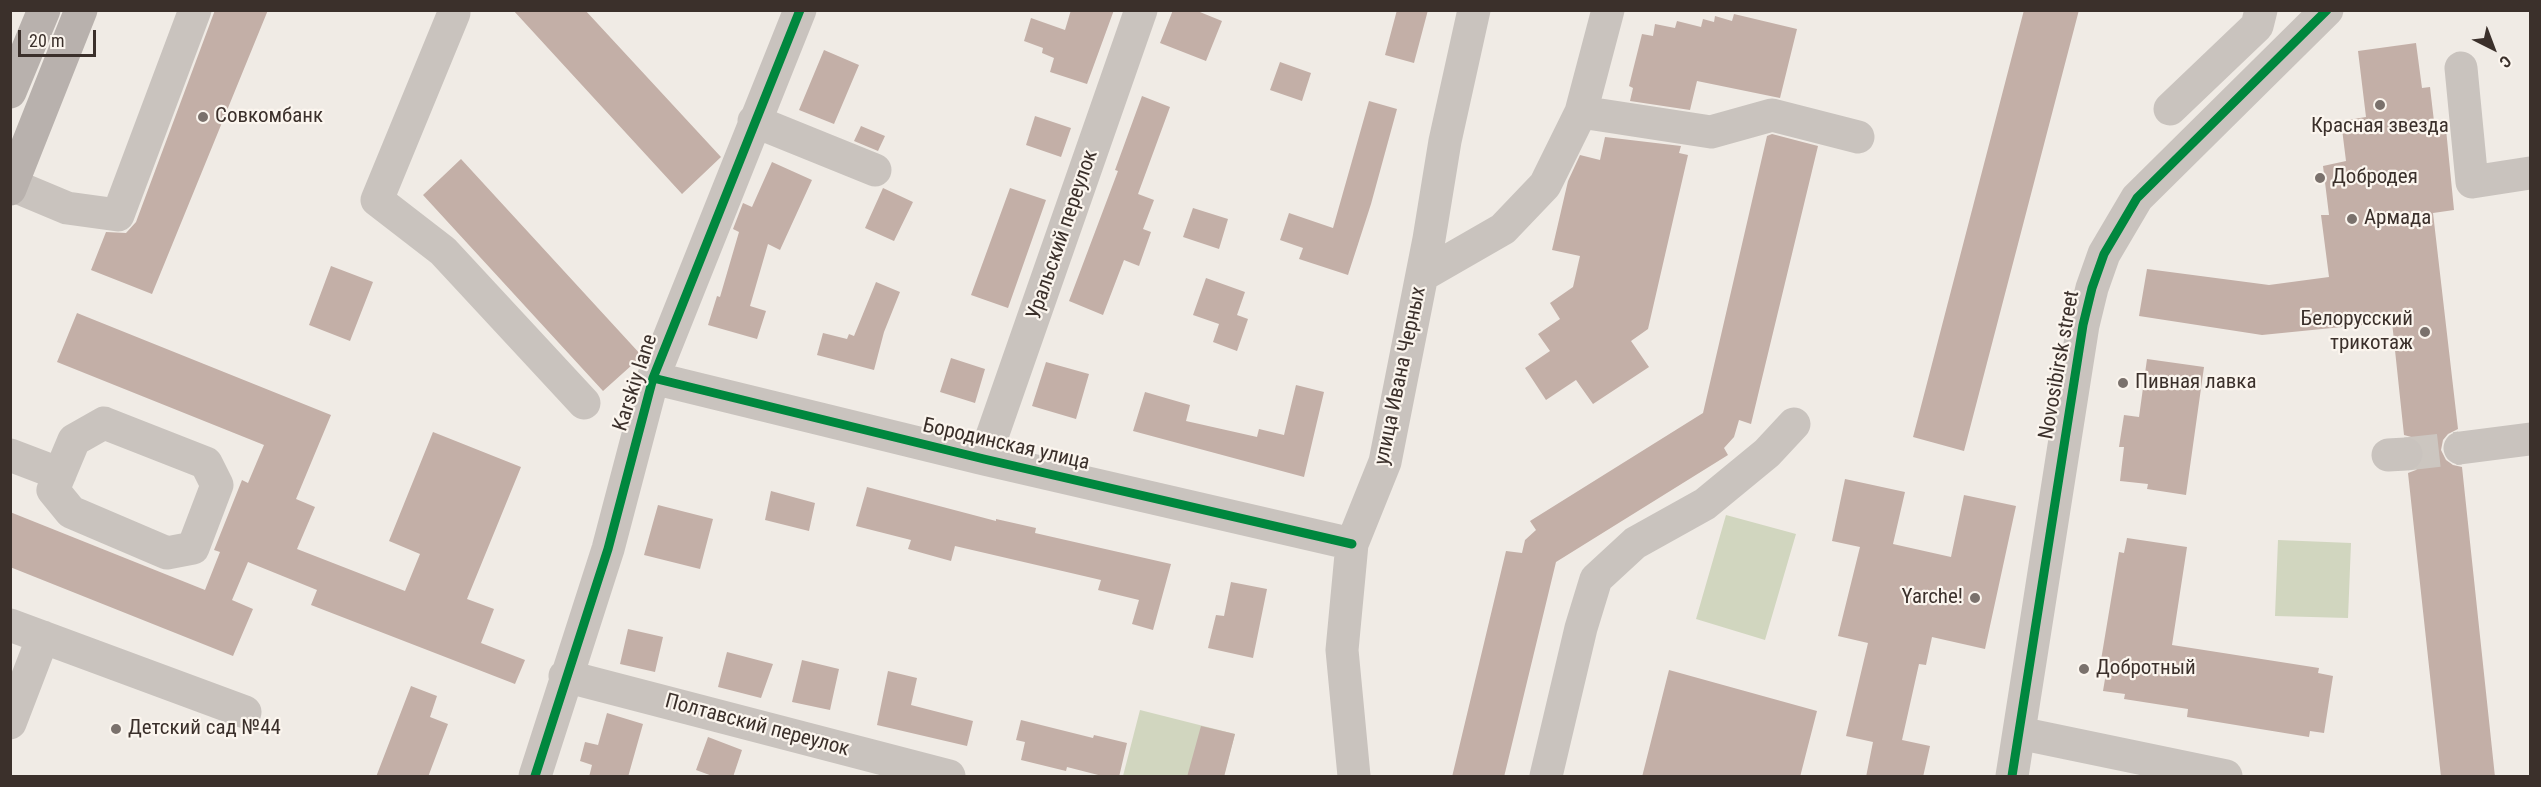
<!DOCTYPE html>
<meta charset="utf-8">
<style>
body{margin:0}
#map{position:relative;width:2541px;height:787px;overflow:hidden;background:#f0ebe5;font-family:"Roboto Condensed",sans-serif}
canvas{display:block}
.frame{position:absolute;inset:0;border:12px solid #3b302b;pointer-events:none}
.north{position:absolute;left:2463px;top:18px;width:60px;height:60px;-webkit-text-stroke:4px #fbf5ee;paint-order:stroke;rotate:138deg;font-size:16px;font-weight:700;line-height:24px;text-align:center;color:#3b302b}
.north::after{content:'';display:block;margin:auto;width:21px;height:27px;background:#3b302b;clip-path:polygon(50% 0,100% 100%,50% 72%,0 100%)}
.scale{position:absolute;left:18px;top:30px;width:78px;height:27px;box-sizing:border-box;border:3px solid #3b302b;border-top:0;padding-left:8px;font-size:18px;line-height:21px;white-space:nowrap;color:#3b302b;-webkit-text-stroke:4px #fbf5ee;paint-order:stroke}
</style>
<div id="map">
<canvas width="2541" height="787"></canvas>
<div class="frame"></div>
<div class="north">С</div>
<div class="scale">20 m</div>
</div>
<script>
const ctx = document.querySelector('canvas').getContext('2d');
ctx.lineJoin = 'round';
function paint(path, color) {
  ctx.fillStyle = color;
  ctx.fill(path, 'evenodd');
}
function shape(rows) {
  const path = new Path2D();
  for (const r of rows) {
    path.moveTo(r[0], r[1]);
    for (let i = 2; i < r.length; i += 2) path.lineTo(r[i], r[i + 1]);
  }
  return path;
}
function strokePath(path, color, width, dash) {
  ctx.strokeStyle = color;
  ctx.lineWidth = width;
  ctx.lineCap = dash ? 'butt' : 'round';
  ctx.setLineDash(dash || []);
  ctx.stroke(path);
}
function write(font, color, halo, rows, align = 'center') {
  ctx.font = font + ' "Roboto Condensed",sans-serif';
  ctx.lineWidth = 4.5;
  ctx.setLineDash([]);
  ctx.textBaseline = 'middle';
  ctx.strokeStyle = halo;
  ctx.fillStyle = color;
  for (const [text, x, y, turn = 0] of rows) {
    ctx.save();
    ctx.translate(x, y);
    ctx.rotate((+turn || 0) * Math.PI / 180);
    ctx.textAlign = isNaN(turn) ? turn : align;
    if (halo) ctx.strokeText(text, 0, 0);
    ctx.fillText(text, 0, 0);
    ctx.restore();
  }
}
const green = shape([
 [1726,515,1796,534,1765,640,1696,619],
 [2278,540,2351,543,2348,618,2275,616],
 [1140,710,1235,734,1224,775,1230,776,1123,776]
]);
const building = shape([
 [215,10,268,10,152,294,91,270,106,232,126,233,136,222],
 [513,10,585,10,721,157,682,194],
 [1071,10,1114,10,1087,84,1050,72,1054,58,1042,53,1043,48,1024,41,1031,18,1065,30],
 [1173,10,1195,10,1222,21,1206,61,1160,43],
 [1397,10,1428,10,1414,63,1385,55],
 [2024,10,2079,10,1964,451,1913,437],
 [1734,14,1797,29,1780,98,1697,81,1690,110,1630,101,1633,88,1629,86,1642,34,1653,36,1655,24,1675,28,1677,21,1701,27,1703,19,1714,22,1715,16,1732,21],
 [2416,43,2422,88,2430,87,2435,130,2446,129,2454,210,2433,213,2458,429,2448,434,2443,440,2441,450,2446,460,2453,465,2462,467,2495,777,2441,777,2408,473,2416,470,2422,463,2425,452,2421,443,2415,438,2404,435,2392,322,2262,335,2139,316,2147,269,2269,285,2329,277,2321,215,2329,215,2323,166,2346,161,2341,121,2366,117,2358,51],
 [824,50,859,65,834,124,799,110],
 [1280,62,1311,73,1302,101,1270,90],
 [1142,96,1170,107,1138,194,1154,200,1143,229,1151,232,1139,266,1124,260,1103,315,1069,301,1118,171,1115,170],
 [1369,101,1397,109,1371,204,1348,275,1299,259,1303,248,1280,240,1289,213,1333,228],
 [1035,116,1071,128,1061,157,1026,145],
 [861,126,885,136,878,151,854,141],
 [1772,134,1818,146,1751,424,1739,420,1734,437,1724,448,1728,455,1556,562,1504,777,1452,777,1506,551,1522,553,1525,540,1536,530,1530,521,1703,413,1767,136],
 [1605,137,1681,146,1679,153,1688,155,1648,329,1631,341,1649,367,1593,404,1576,380,1546,400,1525,368,1550,351,1538,334,1560,319,1550,303,1573,287,1580,256,1552,250,1568,181,1580,155,1600,160],
 [461,159,642,356,603,391,423,195],
 [772,162,812,180,780,250,768,244,750,306,766,311,757,339,708,325,717,296,720,297,739,232,733,229,743,203,752,207],
 [883,188,913,202,894,241,865,228],
 [1010,188,1046,200,1008,308,971,295],
 [1193,208,1228,219,1219,249,1183,237],
 [331,266,373,282,350,341,309,325],
 [1206,278,1245,292,1237,315,1248,319,1237,351,1213,342,1219,324,1193,315],
 [876,282,900,292,884,332,874,370,817,355,823,333,847,339,849,334,854,336],
 [77,313,331,415,296,499,315,507,297,549,405,591,420,554,389,541,433,432,521,467,467,599,494,609,481,643,525,660,515,684,311,605,317,590,248,562,232,600,253,609,233,656,10,567,10,512,205,590,220,552,214,550,242,480,248,483,264,445,57,362],
 [951,358,985,369,975,403,940,392],
 [2147,359,2204,367,2186,495,2147,489,2148,484,2120,481,2124,447,2119,447,2124,415,2139,417],
 [1046,362,1089,374,1076,419,1032,406],
 [1296,385,1324,392,1304,477,1133,431,1145,392,1190,405,1186,421,1257,437,1259,429,1284,435],
 [1845,479,1905,492,1893,544,1951,557,1964,495,2016,506,1985,649,1932,637,1926,665,1919,664,1902,740,1930,746,1923,777,1866,777,1873,742,1846,736,1868,643,1838,636,1860,547,1832,541],
 [867,487,996,521,996,519,1036,528,1035,533,1171,564,1153,630,1132,624,1139,600,1098,590,1101,580,955,546,951,561,908,549,911,540,856,526],
 [771,491,815,503,809,531,765,520],
 [658,505,713,519,700,569,644,555],
 [2127,538,2187,547,2172,645,2319,668,2318,673,2333,676,2324,733,2310,731,2309,737,2187,717,2188,709,2124,699,2125,694,2103,691,2107,667,2100,666,2119,552,2124,553],
 [1231,582,1267,589,1253,658,1208,648,1216,615,1224,616],
 [628,629,663,637,655,672,620,664],
 [727,652,773,664,761,698,718,687],
 [802,660,839,669,830,710,792,702],
 [1669,670,1817,711,1800,777,1642,777],
 [888,671,917,678,911,705,973,721,967,746,877,725],
 [411,686,437,696,430,717,448,724,428,777,376,777],
 [607,713,643,724,628,777,589,777,592,765,580,761,585,742,598,745],
 [1021,720,1093,738,1094,735,1127,743,1119,777,1106,777,1067,767,1066,771,1021,760,1025,742,1016,740],
 [1201,726,1235,734,1224,777,1187,777],
 [708,737,742,750,733,777,715,777,696,770]
]);
const minorTunnel = shape([
 [2406,454,2460,448]
]);
const minor = shape([
 [454,13,377,200,443,251,584,403],
 [2461,68,2472,182,2530,173],
 [2170,109,2257,26,2261,10],
 [1581,112,1608,10],
 [754,121,875,170],
 [12,185,67,208,118,215,195,10],
 [1423,275,1503,229,1545,185,1581,112,1711,132,1772,115,1858,137],
 [653,378,984,459,1352,544],
 [104,423,206,463,217,485,193,548,167,553,71,512,53,490,74,440,104,423],
 [2460,448,2530,439],
 [10,455,60,474],
 [2388,455,2406,454],
 [984,459,1141,10],
 [10,625,245,712],
 [565,676,949,776],
 [10,723,43,637],
 [2019,733,2226,776],
 [535,776,608,549,653,378,800,10],
 [1354,776,1342,650,1352,544,1385,462,1429,239,1445,141,1474,10],
 [1546,776,1581,628,1596,579,1635,543,1705,504,1767,453,1794,424],
 [2012,776,2083,325,2092,288,2104,254,2137,198,2327,10]
]);
const major = shape([
 [10,92,44,10],
 [10,189,81,10]
]);
const cycleway = shape([
 [653,378,984,459,1352,544],
 [535,776,608,549,653,378,800,10],
 [2012,776,2083,325,2092,288,2104,254,2137,198,2327,10]
]);
const markers = [
 [2380,105,6,"#7a716c"],
 [203,117,6,"#7a716c"],
 [2320,178,6,"#7a716c"],
 [2352,219,6,"#7a716c"],
 [2425,332,6,"#7a716c"],
 [2123,383,6,"#7a716c"],
 [1975,598,6,"#7a716c"],
 [2084,669,6,"#7a716c"],
 [116,729,6,"#7a716c"]
];
const poiNames = [
 ["Совкомбанк",215,117],
 ["Красная звезда",2380,127,"center"],
 ["Добродея",2332,178],
 ["Армада",2364,219],
 ["Белорусский",2413,320,"right"],
 ["трикотаж",2413,344,"right"],
 ["Пивная лавка",2135,383],
 ["Yarche!",1963,598,"right"],
 ["Добротный",2096,669],
 ["Детский сад №44",128,729]
];
const streetNames = [
 ["Уральский переулок",1063,235,-71],
 ["Novosibirsk street",2060,365,-80],
 ["улица Ивана Черных",1401,376,-78],
 ["Karskiy lane",636,383,-72],
 ["Бородинская улица",1006,445,13],
 ["Полтавский переулок",757,726,15]
];
paint(green, '#d1d6bf');
paint(building, '#c3afa7');
strokePath(minorTunnel, '#ccc6c0', 33, [33, 16]);
strokePath(minor, '#c9c3be', 33);
strokePath(major, '#b8b1ad', 33);
strokePath(cycleway, '#00873e', 9);
for (const [x, y, r, color] of markers) {
  const dot = new Path2D();
  dot.arc(x, y, r, 0, 2 * Math.PI);
  ctx.fillStyle = color;
  ctx.fill(dot);
  strokePath(dot, '#fbf5ee', 2);
}
write('21px', '#3b302b', '#fbf5ee', poiNames, 'left');
write('21px', '#3b302b', '#fbf5ee', streetNames);
</script>
